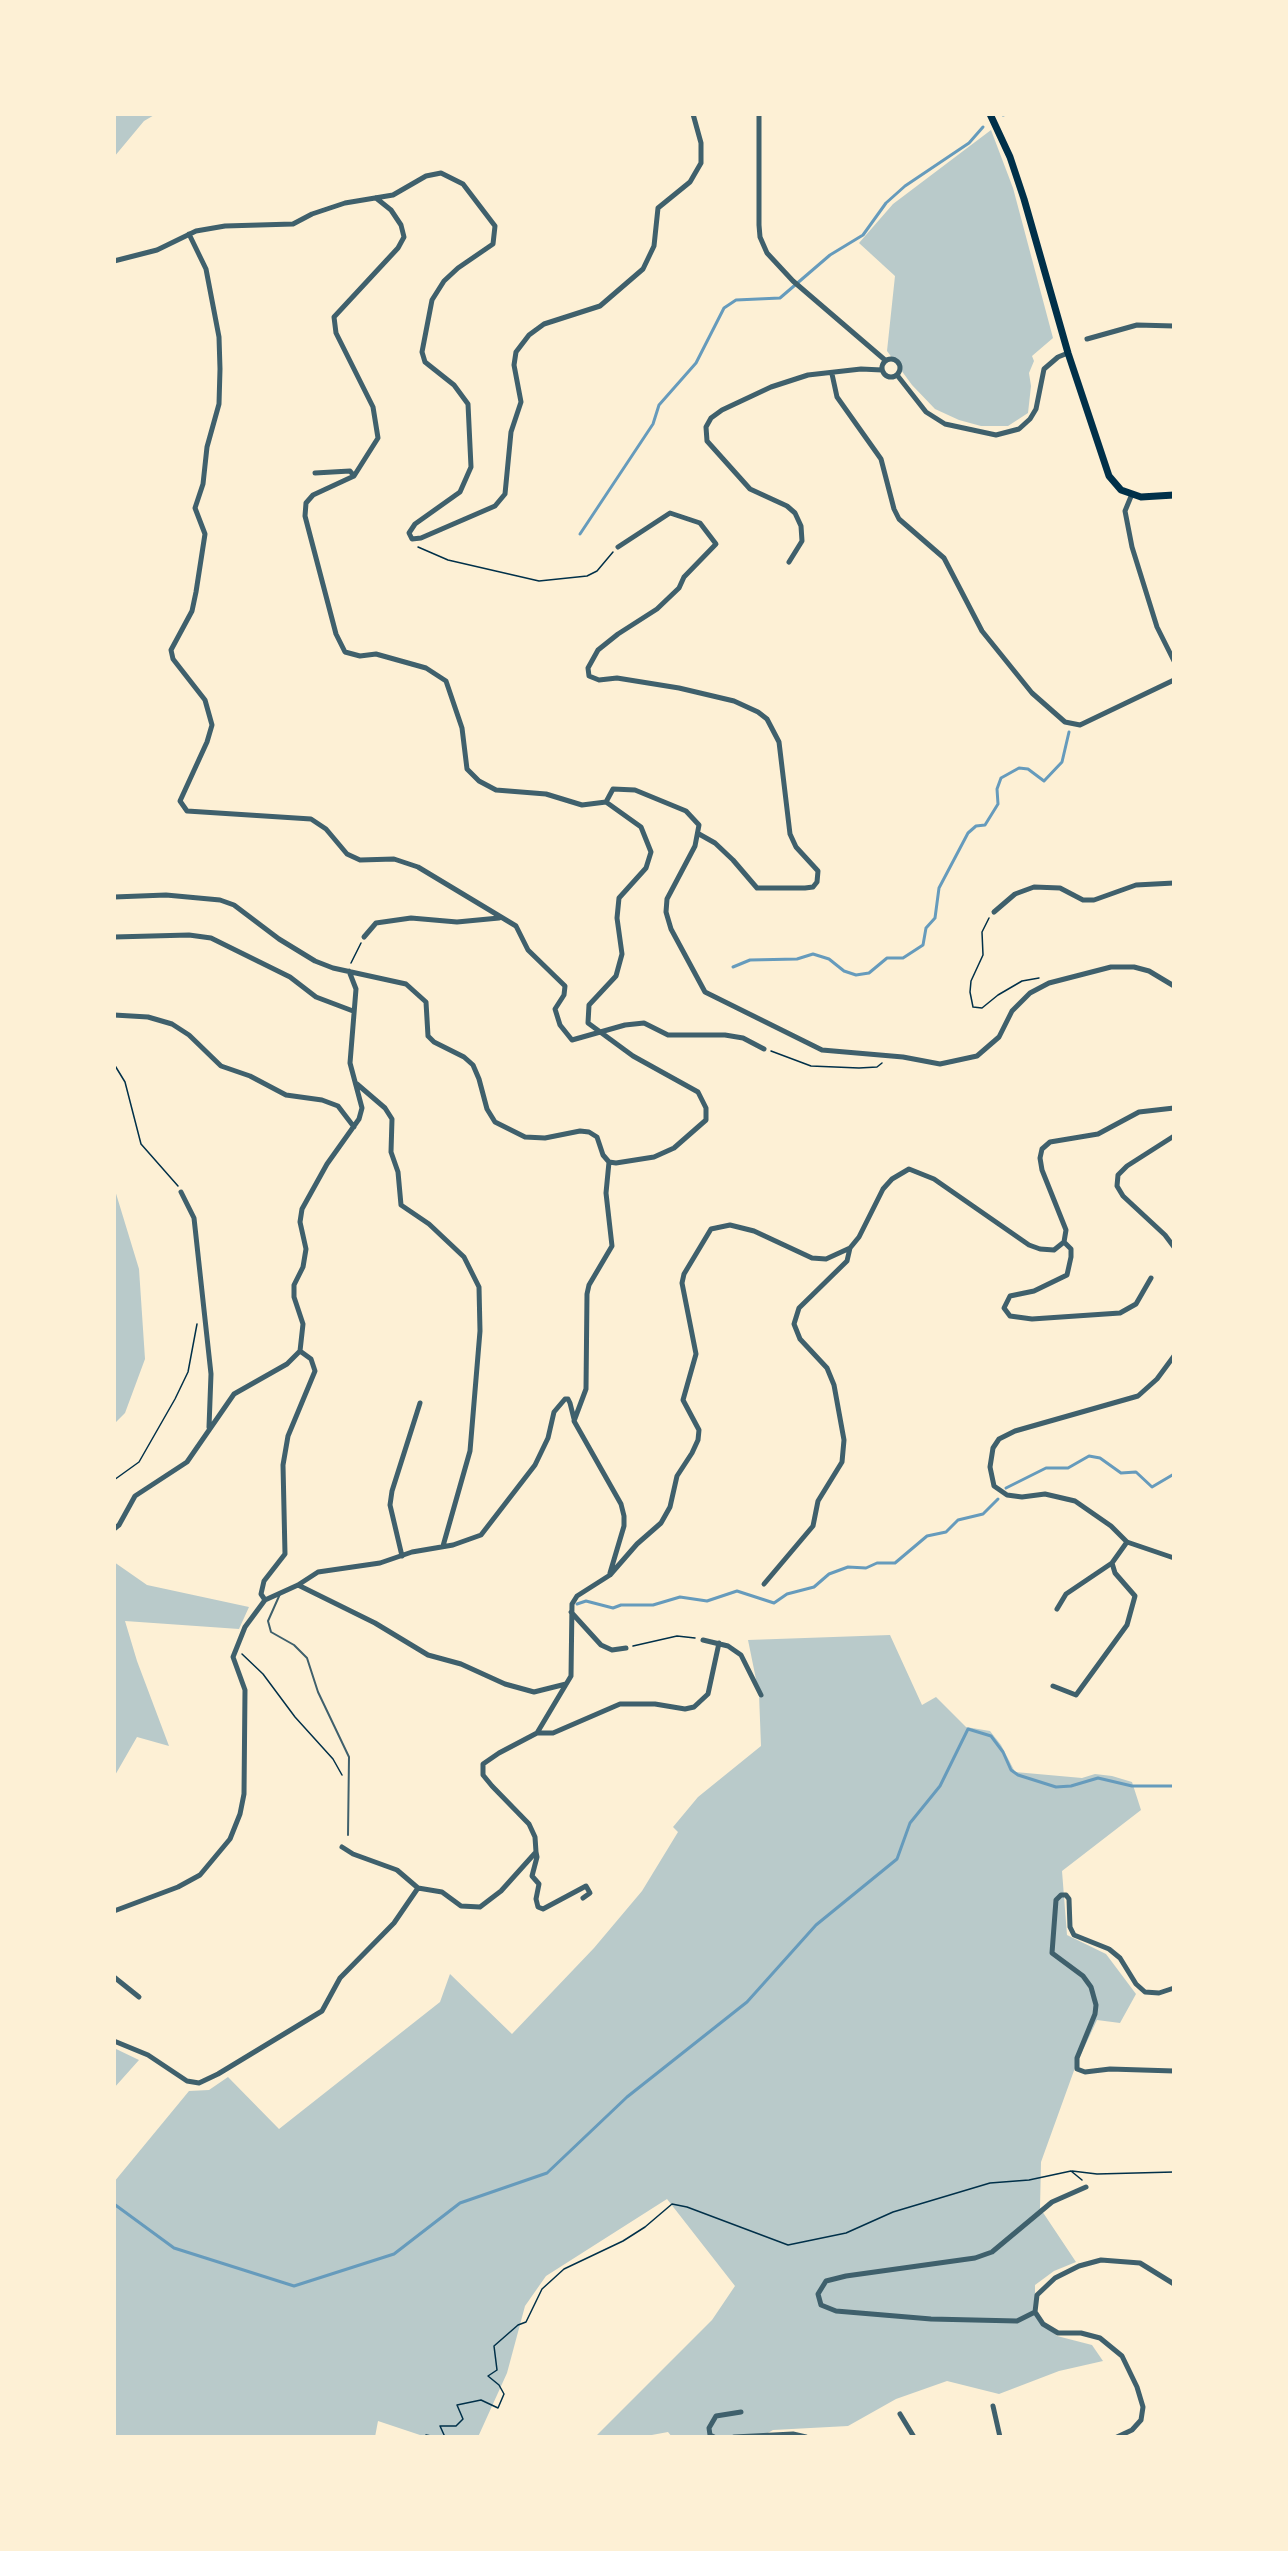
<!DOCTYPE html>
<style>
body{margin:0}
#map{position:relative;width:1288px;height:2551px;overflow:hidden;background:#fdf0d5;font-family:Commissioner,sans-serif}
canvas{display:block}
.frame{position:absolute;inset:0;border:116px solid #fdf0d5;pointer-events:none}
</style>
<div id="map">
<canvas width="1288" height="2551"></canvas>
<div class="frame"></div>
</div>
<script>
const ctx = document.querySelector('canvas').getContext('2d');
ctx.lineJoin = 'round';
function paint(path, color) {
  ctx.fillStyle = color;
  ctx.fill(path, 'evenodd');
}
function shape(rows) {
  const path = new Path2D();
  for (const r of rows) {
    if (r.length === 3) {
      path.moveTo(r[0] + r[2], r[1]);
      path.arc(r[0], r[1], r[2], 0, 2 * Math.PI);
      continue;
    }
    path.moveTo(r[0], r[1]);
    for (let i = 2; i < r.length; i += 2) path.lineTo(r[i], r[i + 1]);
  }
  return path;
}
function strokePath(path, color, width, dash) {
  ctx.strokeStyle = color;
  ctx.lineWidth = width;
  ctx.lineCap = dash ? 'butt' : 'round';
  ctx.setLineDash(dash || []);
  ctx.stroke(path);
}
const green = shape([
 [114,114,156,114,144,121,114,157],
 [991,130,1013,188,1053,338,1032,356,1034,361,1029,373,1031,386,1028,413,1008,426,981,426,959,420,935,409,912,385,887,351,895,276,859,243,893,204],
 [114,1187,139,1269,145,1359,125,1413,114,1424],
 [114,1562,147,1585,249,1607,239,1629,125,1621,137,1661,169,1746,137,1737,114,1777],
 [890,1635,922,1705,936,1697,966,1727,990,1731,1001,1745,1015,1772,1082,1778,1095,1774,1112,1776,1132,1782,1141,1810,1062,1871,1067,1935,1106,1954,1136,1994,1120,2023,1097,2020,1076,2065,1041,2162,1040,2208,1076,2262,1054,2271,1035,2285,1035,2312,1057,2336,1092,2345,1103,2361,1059,2371,999,2394,947,2381,896,2399,848,2426,773,2430,761,2437,672,2437,668,2432,641,2437,595,2437,712,2320,735,2286,667,2199,546,2276,525,2306,507,2373,478,2437,426,2437,378,2421,375,2437,114,2437,114,2182,189,2091,209,2090,228,2077,279,2129,440,2002,450,1974,512,2034,594,1948,642,1891,678,1832,673,1827,698,1797,761,1746,759,1694,748,1640],
 [114,2048,139,2060,114,2088]
]);
const stream = shape([
 [1038,114,1039,114],
 [1003,115,1006,114],
 [580,534,653,424,659,405,696,363,724,308,736,300,780,298,830,255,863,235,886,203,905,186,969,143,983,127],
 [733,967,750,960,797,959,813,954,829,959,844,971,856,975,869,973,887,958,903,958,923,945,926,928,935,918,939,888,968,833,976,826,985,825,998,804,997,789,1001,778,1019,768,1028,769,1044,781,1062,762,1069,732],
 [1006,1488,1046,1468,1068,1468,1089,1456,1100,1458,1121,1473,1136,1472,1152,1487,1174,1474],
 [577,1604,586,1601,613,1608,621,1605,653,1605,680,1597,707,1601,737,1591,774,1603,787,1594,814,1587,829,1574,848,1567,866,1568,877,1563,895,1563,927,1536,946,1532,958,1520,983,1514,998,1499],
 [114,2204,174,2248,294,2286,394,2254,460,2203,547,2173,627,2097,747,2002,816,1925,897,1859,910,1823,940,1786,968,1729,991,1736,1003,1752,1011,1770,1018,1775,1056,1787,1071,1786,1098,1778,1132,1786,1174,1786]
]);
const path = shape([
 [418,547,448,560,539,581,587,576,597,571,613,552],
 [989,918,982,932,983,955,971,981,970,992,973,1007,982,1008,998,995,1022,981,1039,978],
 [351,963,361,943],
 [771,1051,811,1066,859,1068,877,1067,882,1063],
 [114,1064,125,1082,141,1144,178,1186],
 [114,1480,139,1462,175,1399,188,1372,197,1324],
 [633,1646,677,1636,695,1638],
 [242,1654,263,1674,295,1717,333,1759,342,1775],
 [1072,2171,1097,2174,1174,2172],
 [423,2437,426,2435,436,2437],
 [445,2437,440,2426,456,2426,463,2419,457,2405,481,2400,498,2408,504,2394,499,2385,488,2376,497,2370,494,2346,518,2325,526,2322,542,2289,564,2269,623,2241,645,2227,672,2204,687,2207,788,2245,846,2233,893,2212,990,2183,1029,2180,1071,2171,1082,2180]
]);
const service = shape([
 [280,1594,268,1621,271,1632,294,1645,307,1658,318,1692,349,1757,348,1835]
]);
const minor = shape([
 [759,114,759,225,760,237,767,253,793,281,885,360],
 [376,198,391,210,401,225,404,237,398,248,334,317,336,333,373,407,378,438,354,476,313,495,306,503,305,516,336,634,345,652,360,656,376,654,426,668,446,681,462,728,467,769,479,781,496,790,546,794,582,805,606,802],
 [189,234,206,269,219,337,220,369,219,404,207,447,203,484,195,508,205,534,196,592,192,611,171,650,173,659,205,700,212,725,207,742,180,801,187,811,311,819,326,829,347,854,360,860,394,859,418,867,516,926,528,950,565,986,564,995,555,1009,560,1025,572,1040,625,1025,644,1023,668,1035,725,1035,743,1038,764,1049],
 [114,261,157,250,196,231,225,226,293,224,312,214,345,203,393,195,426,176,441,173,463,184,495,226,493,244,458,268,444,281,432,300,422,352,425,362,454,385,468,404,471,467,460,492,415,524,409,533,412,539,421,538,495,506,505,494,511,432,521,402,514,365,516,352,529,335,544,324,600,306,643,269,654,246,658,208,690,182,701,163,701,143,693,114],
 [1087,339,1137,325,1174,326],
 [891,368,9],
 [832,374,837,397,881,459,894,509,899,519,944,558,982,631,1032,693,1065,722,1080,725,1174,680],
 [897,375,926,412,945,424,996,435,1019,429,1030,419,1036,409,1044,369,1058,357,1068,353],
 [315,473,350,471,354,476],
 [1132,494,1125,511,1132,547,1157,627,1174,661],
 [618,547,670,513,700,523,716,544,684,577,679,588,657,609,618,634,598,650,588,668,589,676,599,680,617,678,679,688,734,701,758,712,767,719,779,742,790,834,796,847,818,871,817,882,813,887,805,888,757,888,733,860,715,843,699,834],
 [789,562,802,541,801,526,795,513,787,506,750,489,707,441,706,427,711,418,722,410,771,387,808,375,861,369,882,370],
 [114,897,166,895,220,900,234,905,279,939,315,961,333,968,406,984,426,1002,428,1036,434,1042,464,1057,473,1065,479,1079,487,1109,495,1122,525,1137,545,1138,580,1131,589,1132,597,1137,603,1155,609,1162,616,1163,654,1157,674,1148,706,1120,706,1108,698,1092,633,1056,588,1023,589,1005,616,976,622,954,617,918,619,898,646,868,651,852,641,827,606,802,613,789,635,790,686,811,699,825,695,846,667,899,666,912,671,929,705,992,822,1050,903,1057,940,1064,977,1056,999,1037,1012,1011,1030,993,1049,983,1111,967,1134,967,1149,971,1174,986],
 [994,912,1015,894,1034,887,1060,888,1083,900,1094,900,1136,885,1174,883],
 [114,937,189,935,211,938,290,977,316,997,353,1011],
 [364,937,376,923,411,918,457,922,499,918],
 [114,1015,148,1017,172,1024,189,1035,221,1066,250,1076,286,1095,322,1100,338,1106,354,1127],
 [357,1084,385,1108,392,1119,391,1152,398,1172,401,1205,429,1224,464,1257,479,1287,480,1331,470,1451,443,1546],
 [1174,1136,1127,1166,1118,1175,1117,1186,1123,1196,1165,1235,1174,1247],
 [609,1162,606,1193,612,1246,589,1285,587,1294,586,1389,574,1421,621,1504,624,1516,624,1526,610,1573],
 [181,1192,194,1218,211,1374,209,1427],
 [1064,1242,1071,1249,1071,1257,1067,1275,1034,1291,1010,1296,1004,1308,1010,1316,1032,1319,1120,1313,1136,1304,1151,1278],
 [1174,1356,1157,1379,1138,1396,1015,1431,999,1439,993,1448,990,1467,994,1486,1007,1495,1022,1497,1045,1494,1075,1501,1111,1526,1127,1542,1174,1558],
 [114,1529,119,1525,135,1496,187,1462,234,1394,287,1364,300,1351,303,1324,294,1297,294,1285,303,1267,306,1249,300,1222,302,1209,327,1164,359,1119,362,1108,350,1063,356,989,349,971],
 [402,1556,390,1505,392,1491,420,1403],
 [764,1584,813,1526,818,1501,842,1462,844,1440,834,1385,827,1368,800,1339,794,1324,799,1308,847,1261,850,1248],
 [298,1585,375,1623,428,1655,461,1664,505,1684,534,1692,566,1684],
 [265,1600,298,1585,318,1572,380,1563,412,1552,453,1545,481,1535,535,1465,548,1438,554,1412,565,1399,568,1399,570,1403,574,1419],
 [1057,1609,1066,1594,1112,1563],
 [571,1612,601,1645,612,1650,626,1648],
 [703,1640,728,1646,741,1655,761,1695],
 [1053,1686,1076,1695,1127,1625,1135,1596,1115,1573,1112,1563,1127,1542],
 [537,1733,553,1733,620,1704,655,1704,685,1709,694,1707,708,1694,719,1643],
 [342,1847,353,1854,397,1870,418,1888],
 [536,1852,537,1857,532,1876,539,1884,536,1899,538,1907,543,1909,586,1886,590,1893,583,1898],
 [418,1888,442,1892,461,1906,480,1907,501,1891,536,1852,535,1837,529,1824,492,1786,483,1775,483,1764,499,1753,537,1733,571,1676,572,1604,577,1596,610,1575,637,1544,661,1523,670,1507,677,1476,692,1453,698,1440,699,1430,683,1400,696,1354,682,1283,684,1274,711,1229,730,1225,754,1231,812,1258,826,1259,850,1248,859,1237,883,1189,892,1179,909,1169,934,1179,1029,1245,1040,1249,1054,1250,1064,1242,1066,1230,1042,1170,1040,1158,1042,1149,1050,1142,1098,1134,1139,1112,1174,1108],
 [114,1911,178,1887,200,1875,230,1839,240,1814,244,1794,245,1690,233,1657,245,1627,265,1600,261,1594,264,1581,285,1554,283,1465,288,1436,315,1371,311,1359,300,1351],
 [114,1977,139,1997],
 [1174,1988,1159,1993,1145,1992,1136,1984,1120,1958,1109,1949,1074,1935,1070,1927,1069,1899,1066,1895,1061,1895,1056,1900,1052,1953,1083,1976,1091,1987,1096,2005,1095,2014,1077,2058,1077,2069,1085,2072,1110,2069,1174,2071],
 [114,2041,148,2055,187,2081,199,2083,218,2074,322,2011,340,1978,394,1923,418,1888],
 [1035,2312,1017,2321,931,2319,836,2311,821,2305,818,2294,826,2281,846,2276,975,2258,992,2252,1052,2202,1086,2187],
 [993,2406,1000,2437],
 [900,2414,914,2437],
 [714,2437,710,2435,709,2428,716,2416,741,2412],
 [734,2437,793,2434,806,2437],
 [1117,2437,1132,2430,1141,2420,1143,2407,1137,2387,1122,2356,1100,2338,1081,2333,1058,2333,1043,2324,1035,2312,1037,2295,1055,2278,1079,2266,1101,2260,1140,2263,1174,2284]
]);
const secondary = shape([
 [990,114,1010,157,1024,199,1068,353,1109,476,1121,490,1141,497,1174,495]
]);
paint(green, '#b9caca');
strokePath(stream, '#669bbc', 3);
strokePath(path, '#003049', 1.5);
strokePath(service, '#3f606c', 2);
strokePath(minor, '#3f606c', 5);
strokePath(secondary, '#003049', 7);
</script>
